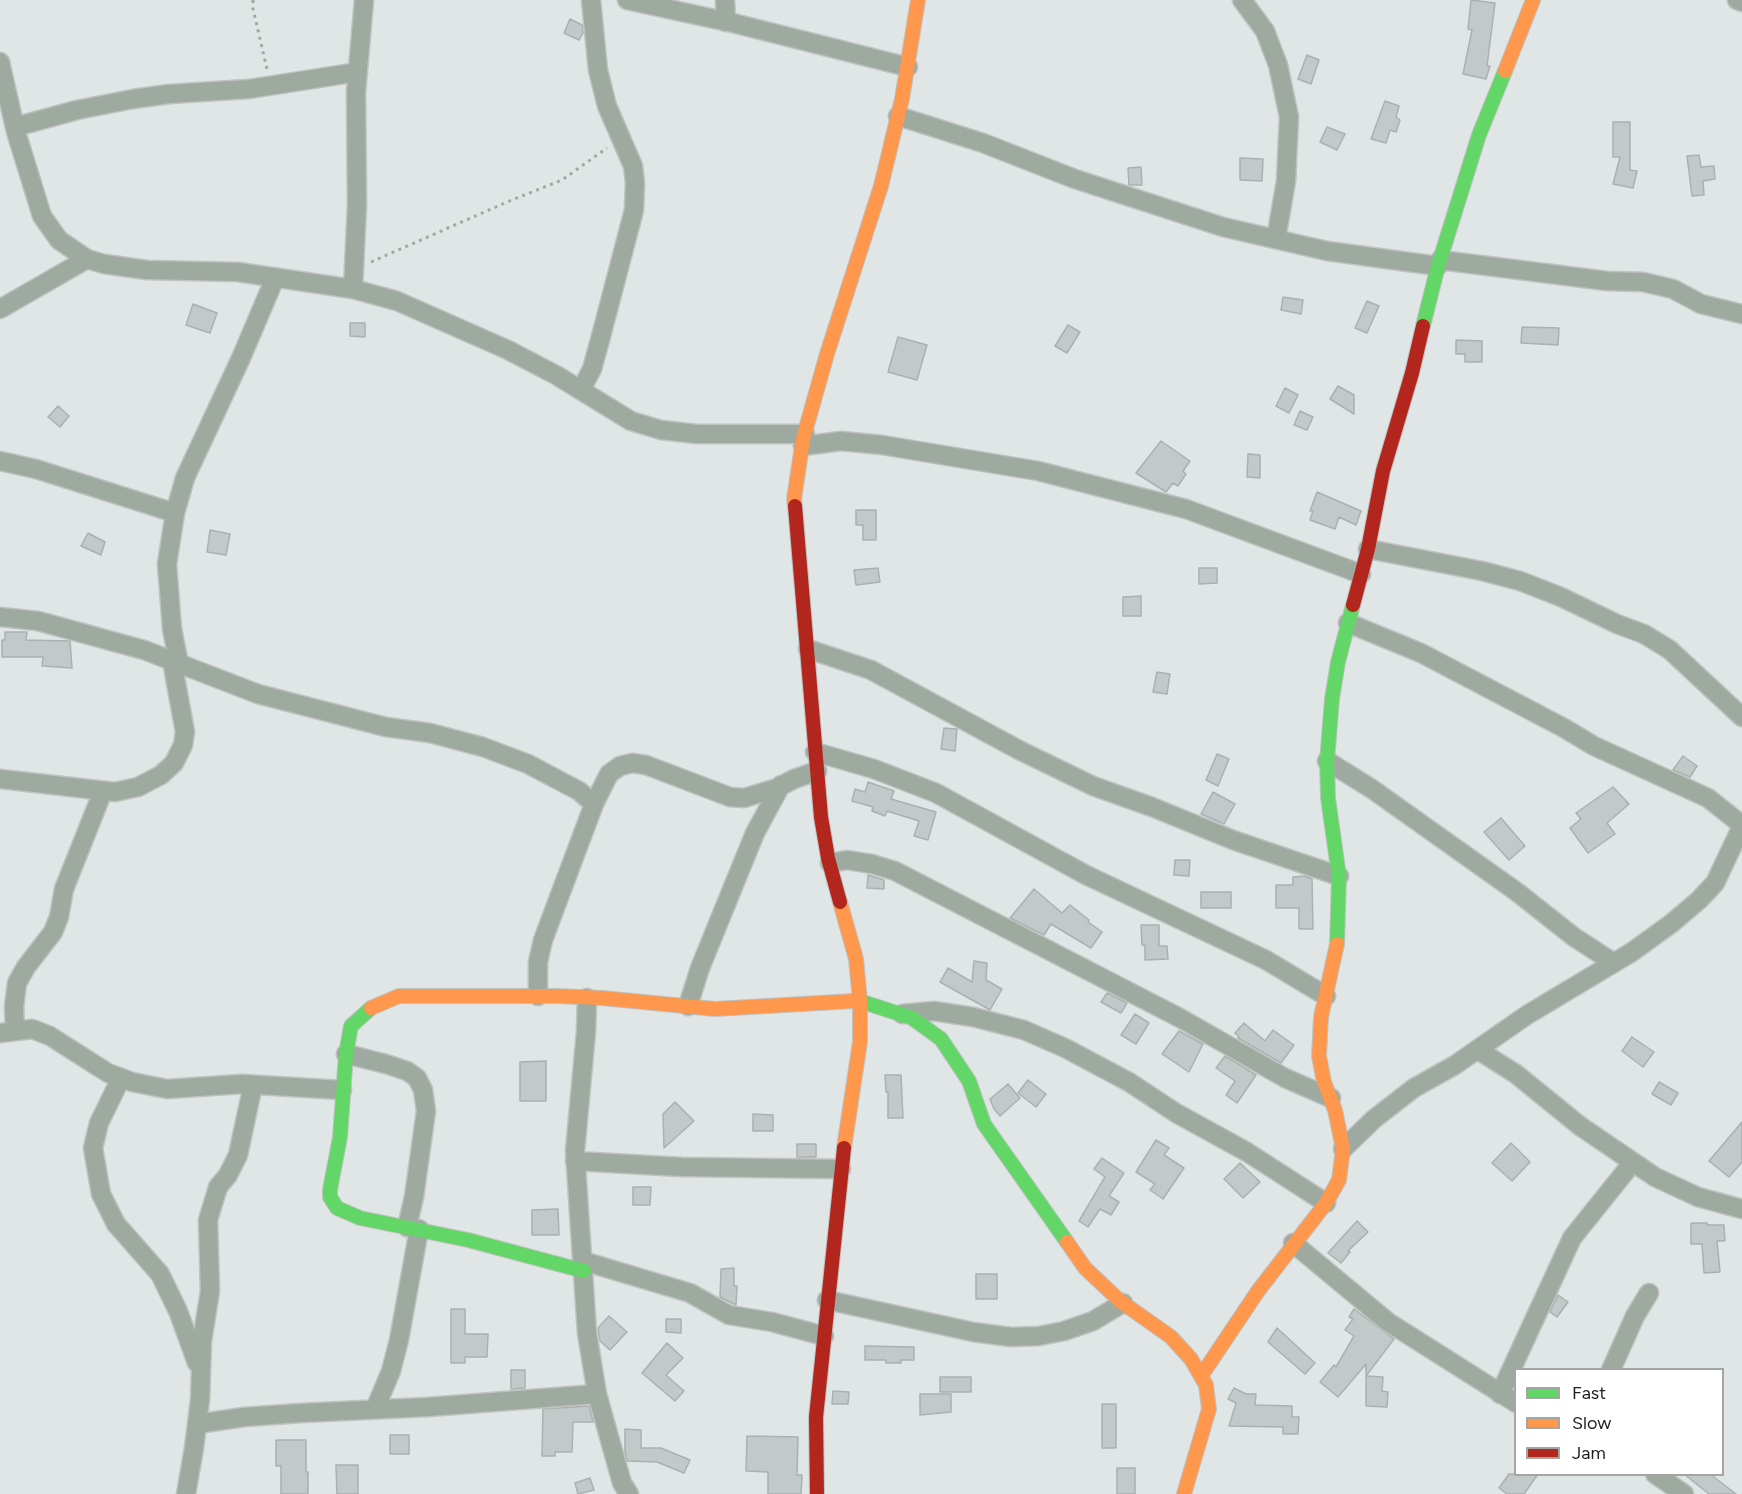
<!DOCTYPE html>
<style>
body{margin:0}
#map{position:relative;width:1742px;height:1494px;overflow:hidden;background:#e0e6e5;font-family:Figtree,sans-serif}
canvas{display:block}
.legend{position:absolute;left:1514px;top:1368px;width:210px;height:108px;box-sizing:border-box;background:#fff;border:2px solid #a4a6a5;margin:0;padding:8px 10px;list-style:none;font-size:18px;color:#1c211f}
.legend li{display:flex;align-items:center;gap:12px;height:30px}
.legend b{width:30px;border:2px solid #a4a6a5}
</style>
<div id="map">
<canvas width="1742" height="1494"></canvas>
<ul class="legend">
<li><b style="height:8px;background:#63d668"></b>Fast</li>
<li><b style="height:8px;background:#ff974d"></b>Slow</li>
<li><b style="height:8px;background:#b3261e"></b>Jam</li>
</ul>
</div>
<script>
const ctx = document.querySelector('canvas').getContext('2d');
ctx.lineJoin = 'round';
function paint(path, color) {
  ctx.fillStyle = color;
  ctx.fill(path, 'evenodd');
}
function shape(rows) {
  const path = new Path2D();
  for (const r of rows) {
    path.moveTo(r[0], r[1]);
    for (let i = 2; i < r.length; i += 2) path.lineTo(r[i], r[i + 1]);
  }
  return path;
}
function strokePath(path, color, width, dash) {
  ctx.strokeStyle = color;
  ctx.lineWidth = width;
  ctx.lineCap = dash ? 'butt' : 'round';
  ctx.setLineDash(dash || []);
  ctx.stroke(path);
}
const building = shape([
 [1471,0,1495,3,1487,66,1490,66,1486,79,1463,74,1472,30,1468,29,1471,0],
 [570,19,582,25,583,33,579,40,564,33,570,19],
 [1307,55,1319,60,1311,84,1298,79,1307,55],
 [1385,101,1399,106,1396,117,1400,120,1396,132,1390,130,1386,143,1371,139,1385,101],
 [1613,122,1630,122,1630,170,1637,171,1633,188,1613,184,1620,157,1613,157,1613,122],
 [1327,127,1345,134,1337,150,1320,142,1327,127],
 [1699,155,1701,167,1714,166,1715,179,1703,181,1704,195,1692,196,1687,156,1699,155],
 [1240,158,1263,159,1262,181,1240,180,1240,158],
 [1141,167,1142,185,1129,185,1128,168,1141,167],
 [1283,297,1303,300,1301,314,1281,310,1283,297],
 [1367,301,1379,306,1367,333,1355,328,1367,301],
 [193,304,217,313,210,333,186,325,193,304],
 [350,323,365,323,365,337,350,336,350,323],
 [1068,325,1080,332,1067,353,1055,346,1068,325],
 [1522,327,1559,328,1558,345,1521,343,1522,327],
 [898,337,927,345,917,380,888,372,898,337],
 [1456,340,1482,341,1482,362,1465,362,1465,354,1456,354,1456,340],
 [1338,386,1354,395,1354,414,1330,399,1338,386],
 [1285,388,1298,395,1289,413,1276,406,1285,388],
 [58,406,69,416,60,427,48,417,58,406],
 [1300,411,1313,417,1307,430,1294,425,1300,411],
 [1161,441,1190,461,1183,471,1186,474,1178,486,1173,483,1166,492,1136,473,1161,441],
 [1248,454,1260,455,1260,478,1247,477,1248,454],
 [1317,492,1361,511,1356,525,1339,517,1335,529,1310,520,1313,511,1310,511,1317,492],
 [856,510,876,510,876,540,863,540,863,525,856,525,856,510],
 [210,530,230,534,226,555,207,552,210,530],
 [88,533,105,542,101,555,81,546,88,533],
 [878,568,880,582,856,585,854,570,878,568],
 [1199,568,1217,568,1217,583,1199,584,1199,568],
 [1141,596,1141,616,1123,616,1123,597,1141,596],
 [5,632,27,632,26,640,70,641,72,668,42,666,43,657,2,657,2,640,5,640,5,632],
 [1157,672,1170,674,1167,694,1153,692,1157,672],
 [944,728,957,729,955,751,941,749,944,728],
 [1217,754,1229,759,1218,786,1206,780,1217,754],
 [1683,756,1697,766,1690,777,1673,770,1683,756],
 [868,782,894,791,891,799,936,812,928,840,914,836,919,821,887,811,885,816,872,811,873,807,852,801,855,789,865,792,868,782],
 [1613,787,1629,804,1607,823,1615,834,1588,853,1570,828,1581,819,1576,813,1613,787],
 [1213,792,1235,804,1224,824,1201,814,1213,792],
 [1501,818,1525,846,1509,860,1484,832,1501,818],
 [1175,860,1190,860,1189,876,1174,875,1175,860],
 [868,875,884,880,884,889,867,888,868,875],
 [1305,876,1312,879,1313,929,1299,929,1299,908,1276,908,1276,885,1293,885,1293,877,1305,876],
 [1034,889,1062,913,1070,905,1089,920,1088,922,1102,932,1091,948,1051,924,1044,935,1010,918,1034,889],
 [1201,892,1231,892,1231,908,1201,908,1201,892],
 [1141,925,1159,925,1159,946,1167,946,1168,959,1145,960,1145,945,1142,945,1141,925],
 [974,961,987,963,986,980,1002,989,990,1010,940,982,948,968,972,982,974,961],
 [1107,993,1127,1003,1121,1013,1101,1002,1107,993],
 [1135,1014,1149,1023,1136,1044,1121,1035,1135,1014],
 [1244,1023,1265,1041,1273,1030,1294,1045,1281,1063,1238,1038,1239,1037,1235,1033,1244,1023],
 [1179,1031,1203,1044,1189,1072,1162,1054,1179,1031],
 [1632,1037,1654,1052,1643,1067,1622,1051,1632,1037],
 [1225,1056,1256,1075,1237,1103,1226,1095,1235,1081,1216,1068,1225,1056],
 [546,1061,546,1101,520,1101,520,1062,546,1061],
 [885,1075,901,1075,903,1118,888,1118,888,1092,886,1092,885,1075],
 [1028,1080,1046,1094,1036,1107,1018,1093,1028,1080],
 [1659,1082,1678,1093,1671,1105,1652,1094,1659,1082],
 [1008,1084,1020,1098,1000,1116,994,1109,990,1099,1008,1084],
 [675,1102,694,1121,664,1148,663,1114,675,1102],
 [753,1114,773,1115,773,1131,753,1131,753,1114],
 [1742,1122,1742,1162,1729,1177,1709,1161,1742,1122],
 [1156,1140,1169,1148,1164,1155,1184,1168,1163,1199,1150,1190,1155,1184,1136,1172,1156,1140],
 [1511,1143,1530,1162,1512,1181,1492,1163,1511,1143],
 [797,1144,816,1144,816,1157,797,1157,797,1144],
 [1102,1158,1124,1173,1109,1196,1119,1202,1111,1215,1100,1209,1088,1227,1079,1221,1105,1177,1094,1169,1102,1158],
 [1240,1163,1260,1182,1243,1198,1224,1179,1240,1163],
 [633,1187,651,1187,650,1205,633,1205,633,1187],
 [558,1209,559,1235,532,1235,532,1210,558,1209],
 [1357,1221,1368,1232,1348,1251,1350,1252,1341,1263,1328,1253,1357,1221],
 [1691,1223,1707,1223,1707,1225,1724,1225,1725,1241,1717,1241,1720,1272,1704,1273,1702,1244,1691,1244,1691,1223],
 [734,1268,734,1286,737,1286,736,1305,720,1297,721,1269,734,1268],
 [976,1274,997,1274,997,1299,976,1299,976,1274],
 [1558,1295,1568,1302,1557,1317,1550,1312,1558,1295],
 [451,1309,465,1309,465,1334,488,1334,487,1357,465,1357,465,1363,451,1363,451,1309],
 [1354,1309,1394,1339,1366,1376,1366,1364,1338,1397,1320,1382,1334,1365,1336,1367,1354,1336,1345,1330,1353,1319,1349,1317,1354,1309],
 [609,1316,627,1332,610,1350,600,1341,598,1328,609,1316],
 [666,1319,681,1319,681,1333,666,1332,666,1319],
 [1277,1328,1315,1363,1305,1374,1268,1342,1277,1328],
 [667,1343,683,1358,666,1375,684,1391,675,1401,642,1373,667,1343],
 [865,1346,914,1347,914,1360,901,1360,901,1363,886,1363,886,1360,865,1360,865,1346],
 [511,1370,525,1370,525,1388,511,1389,511,1370],
 [1366,1376,1383,1377,1382,1391,1388,1392,1387,1407,1366,1406,1366,1376],
 [940,1377,971,1377,971,1392,940,1392,940,1377],
 [1234,1388,1246,1394,1256,1394,1255,1405,1292,1406,1292,1417,1299,1417,1298,1434,1283,1434,1283,1427,1229,1426,1236,1403,1228,1399,1234,1388],
 [833,1391,849,1392,848,1404,832,1404,833,1391],
 [920,1394,951,1394,951,1412,920,1415,920,1394],
 [1102,1404,1116,1404,1116,1448,1102,1448,1102,1404],
 [589,1406,593,1422,573,1422,572,1452,555,1452,555,1456,542,1456,543,1409,589,1406],
 [625,1429,641,1430,641,1448,661,1448,690,1460,684,1473,657,1462,627,1461,625,1451,625,1429],
 [390,1435,409,1435,409,1454,390,1454,390,1435],
 [747,1436,798,1437,797,1475,802,1475,801,1494,768,1494,768,1472,746,1471,747,1436],
 [276,1440,306,1440,306,1472,308,1472,308,1494,281,1494,281,1466,276,1466,276,1440],
 [336,1465,358,1465,358,1494,337,1494,336,1465],
 [1117,1468,1135,1468,1135,1494,1117,1494,1117,1468],
 [1509,1474,1538,1474,1524,1494,1507,1494,1499,1488,1509,1474],
 [1684,1474,1710,1474,1736,1494,1709,1494,1684,1474],
 [590,1478,594,1490,578,1494,575,1483,590,1478]
]);
const path = shape([
 [253,0,253,9,267,69],
 [371,262,507,202,562,180,607,148]
]);
const street = shape([
 [627,0,733,23,908,67],
 [725,0,726,22],
 [1242,0,1265,31,1278,65,1289,117,1286,181,1276,239],
 [1737,0,1742,2],
 [0,62,16,132,42,216,59,240,87,259,104,264,147,270,238,272,353,289,397,301,508,350,556,375,631,421,661,430,697,434,805,434],
 [898,116,983,143,1075,179,1223,227,1327,251,1438,266],
 [15,127,77,110,133,99,169,94,249,89,358,72],
 [1440,260,1607,281,1643,282,1673,289,1701,304,1742,314],
 [353,289,357,205,356,92,364,0],
 [0,309,87,259],
 [581,390,592,369,600,340,634,210,635,183,633,166,607,106,598,70,591,0],
 [803,446,841,441,882,445,1038,471,1186,509,1361,574],
 [0,461,36,469,175,513],
 [1368,549,1482,571,1520,581,1561,597,1617,624,1644,634,1670,650,1742,717],
 [0,617,38,621,144,650,258,694,386,727,430,733,483,747,528,764,579,791,594,804],
 [1348,623,1421,653,1564,728,1594,746,1708,798,1742,825],
 [808,649,871,670,1019,750,1093,786,1152,807,1233,840,1339,876],
 [179,664,172,629,167,564,175,513,185,478,241,358,275,278],
 [815,752,874,769,936,793,1086,875,1266,960,1326,996],
 [1327,761,1372,789,1517,892,1574,937,1614,963],
 [0,779,115,792,138,787,161,775,174,763,183,745,185,732,172,661],
 [830,863,847,860,872,864,895,871,1180,1018,1285,1078,1331,1098],
 [538,996,538,962,543,940,594,804,609,774,620,766,632,763,646,765,730,797,744,798,777,788,794,779,817,771],
 [587,998,586,1032,575,1151,587,1333,597,1394,622,1483,629,1494],
 [688,1006,700,968,755,833,781,785],
 [902,1014,934,1011,973,1017,1024,1030,1065,1048,1129,1082,1176,1113,1247,1152,1326,1203],
 [15,1030,14,1007,17,983,26,967,53,932,59,917,64,889,103,791],
 [0,1033,32,1029,50,1036,108,1073,132,1082,167,1089,242,1084,342,1090],
 [1478,1050,1516,1074,1580,1126,1655,1177,1698,1197,1742,1209],
 [346,1054,386,1064,407,1071,417,1078,423,1090,426,1111,414,1197,407,1227],
 [121,1078,99,1123,93,1148,101,1194,116,1224,160,1274,178,1311,197,1363],
 [1343,1149,1374,1119,1414,1088,1455,1065,1527,1015,1632,952,1672,923,1699,900,1715,883,1742,826],
 [575,1161,682,1167,841,1169],
 [1293,1243,1388,1322,1516,1403],
 [583,1261,690,1293,729,1315,772,1322,824,1336],
 [827,1300,973,1332,1011,1337,1039,1336,1064,1331,1093,1321,1123,1303],
 [1611,1370,1635,1316,1649,1293],
 [1500,1394,1572,1238,1633,1162],
 [375,1409,391,1371,399,1340,419,1229],
 [197,1424,244,1417,301,1413,428,1407,597,1394],
 [1655,1474,1684,1494],
 [186,1494,194,1448,200,1400,202,1341,210,1291,208,1220,218,1187,228,1175,238,1155,253,1085]
]);
const fast = shape([
 [1423,326,1438,266,1479,135,1505,71],
 [1337,944,1339,876,1328,798,1327,761,1332,699,1338,662,1353,605],
 [854,1001,860,1001,912,1018,941,1039,969,1081,984,1124,1067,1242],
 [371,1008,351,1026,346,1054,340,1137,330,1190,330,1197,337,1208,360,1218,468,1240,584,1271]
]);
const slow = shape([
 [1505,71,1533,0],
 [795,506,794,499,803,439,827,354,881,186,902,99,918,0],
 [840,902,856,959,860,1001,860,1042,844,1148],
 [371,1008,399,996,556,996,602,998,715,1009,854,1001],
 [1067,1242,1085,1268,1120,1301,1171,1337,1191,1359,1206,1385,1209,1409,1184,1494],
 [1201,1376,1258,1291,1326,1203,1339,1180,1343,1149,1335,1110,1324,1082,1319,1056,1321,1017,1337,944]
]);
const jam = shape([
 [795,506,821,817,828,858,840,902],
 [1353,605,1368,549,1383,471,1412,373,1423,326],
 [817,1494,816,1417,844,1148]
]);
paint(building, '#c3c8c8');
strokePath(building, '#abb0b0', 1.5);
strokePath(street, '#bec2c1', 21);
strokePath(fast, '#bec2c1', 16);
strokePath(slow, '#bec2c1', 16);
strokePath(jam, '#bec2c1', 16);
strokePath(path, '#9faaa2', 3, [3, 4.5]);
strokePath(street, '#9eaa9f', 18);
strokePath(fast, '#63d668', 14);
strokePath(slow, '#ff974d', 14);
strokePath(jam, '#b3261e', 14);
</script>
